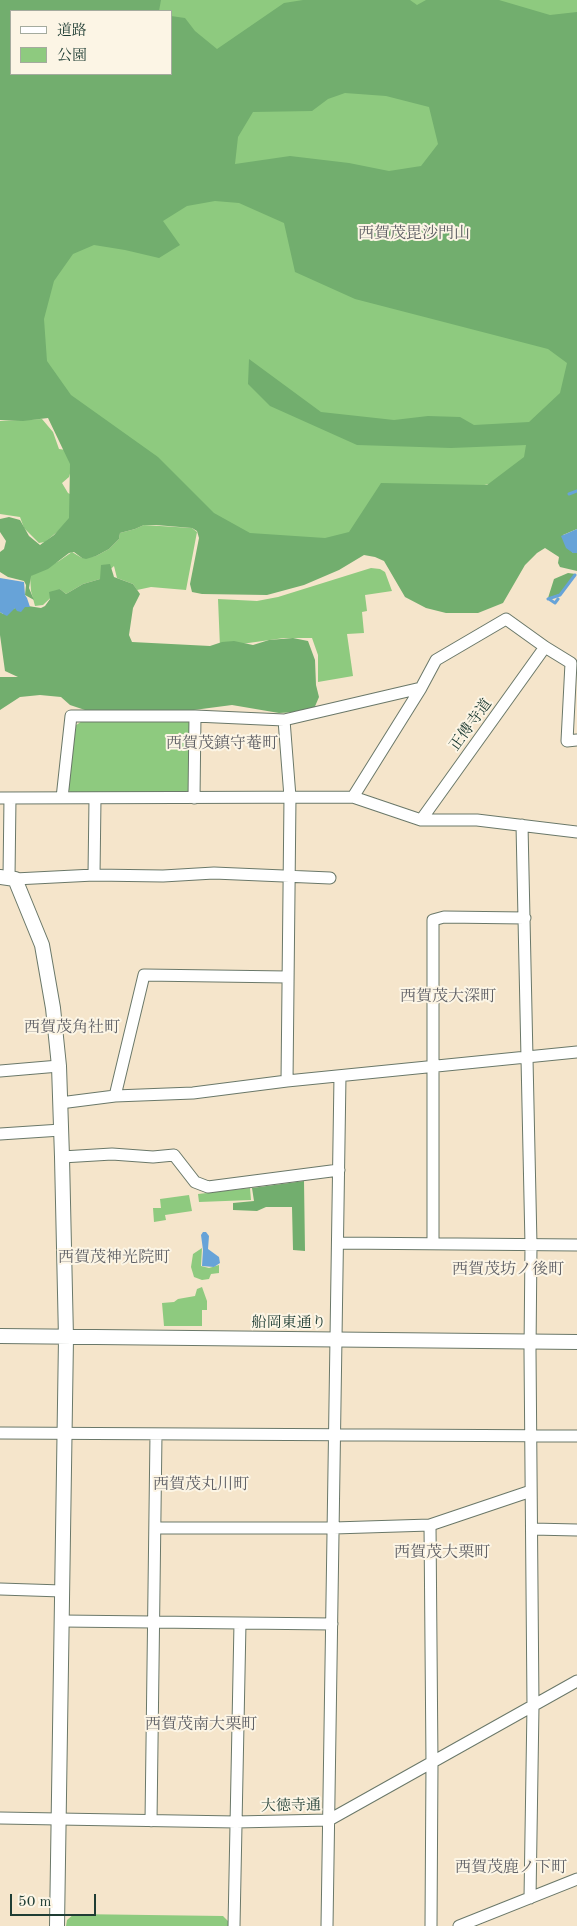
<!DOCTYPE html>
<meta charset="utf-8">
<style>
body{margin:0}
#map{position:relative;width:577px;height:1926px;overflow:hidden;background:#f5e5cb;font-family:"Old Standard TT","Noto Serif JP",serif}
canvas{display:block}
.legend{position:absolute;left:10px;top:10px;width:162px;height:65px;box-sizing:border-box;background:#fcf5e5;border:1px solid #a4ab9e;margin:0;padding:6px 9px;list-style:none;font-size:15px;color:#1f3d34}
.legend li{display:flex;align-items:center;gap:10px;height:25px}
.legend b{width:25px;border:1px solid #a4ab9e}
.scale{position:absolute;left:10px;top:1894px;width:86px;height:22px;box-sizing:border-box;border:2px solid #1f3d34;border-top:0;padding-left:6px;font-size:15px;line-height:18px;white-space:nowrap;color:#1f3d34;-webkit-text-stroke:4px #fcf5e5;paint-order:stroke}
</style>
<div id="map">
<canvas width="577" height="1926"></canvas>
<ul class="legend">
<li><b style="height:6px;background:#fff"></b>道路</li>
<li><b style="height:14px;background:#8eca7f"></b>公園</li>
</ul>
<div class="scale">50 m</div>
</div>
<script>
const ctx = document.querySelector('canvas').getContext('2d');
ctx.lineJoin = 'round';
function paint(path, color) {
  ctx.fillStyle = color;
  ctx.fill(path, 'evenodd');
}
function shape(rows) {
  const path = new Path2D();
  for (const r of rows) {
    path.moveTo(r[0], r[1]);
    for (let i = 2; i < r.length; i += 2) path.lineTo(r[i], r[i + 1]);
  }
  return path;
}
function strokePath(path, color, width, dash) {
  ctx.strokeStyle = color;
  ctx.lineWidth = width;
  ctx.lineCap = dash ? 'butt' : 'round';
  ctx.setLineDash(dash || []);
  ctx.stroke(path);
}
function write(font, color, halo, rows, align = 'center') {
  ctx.font = font + ' "Old Standard TT","Noto Serif JP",serif';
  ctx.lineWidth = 4;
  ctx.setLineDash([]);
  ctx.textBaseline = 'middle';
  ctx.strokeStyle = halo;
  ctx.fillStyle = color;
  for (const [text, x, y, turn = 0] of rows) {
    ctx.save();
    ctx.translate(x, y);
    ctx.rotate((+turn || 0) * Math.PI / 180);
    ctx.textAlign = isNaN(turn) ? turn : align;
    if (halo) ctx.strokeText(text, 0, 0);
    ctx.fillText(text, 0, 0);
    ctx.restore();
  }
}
const green = shape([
 [145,0,577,0,577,354,534,478,392,498,321,576,211,519,54,383,32,353,84,154,171,74,171,11,145,11],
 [42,419,53,432,59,449,66,450,73,463,69,477,62,483,68,493,83,501,87,507,45,542,39,543,24,528,20,517,0,514,0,421],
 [144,525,192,528,197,532,186,590,151,587,137,590,133,584,117,578,114,566,100,579,83,584,66,594,60,589,43,605,35,606,31,591,30,576,59,561,72,552,82,558,96,556,109,549,119,539,120,533,135,529],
 [371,568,380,569,385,572,392,591,365,595,367,611,362,612,364,633,347,634,353,676,318,682,318,655,312,638,284,638,220,647,218,599,257,601,278,597],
 [187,720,192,723,189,792,72,794,68,789,75,726,82,721],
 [250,1188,251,1200,199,1202,198,1194],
 [189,1195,192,1211,165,1215,166,1220,154,1222,153,1208,161,1208,160,1199],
 [202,1248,201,1266,209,1268,219,1265,219,1273,211,1274,209,1279,202,1280,194,1277,191,1267,193,1254],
 [202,1287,207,1301,207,1310,202,1310,202,1326,164,1326,162,1303,174,1302,178,1299,195,1296,197,1289],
 [74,1914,223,1916,228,1921,228,1926,66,1926,67,1920]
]);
const forest = shape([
 [0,0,161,0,159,11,11,11,11,74,171,74,171,16,185,18,195,31,217,49,284,3,303,0,410,0,417,5,426,0,499,0,550,15,577,12,577,529,563,535,573,553,577,553,577,571,560,567,558,563,559,557,545,548,537,553,525,565,503,603,478,613,446,613,426,608,405,597,384,561,375,557,364,555,339,570,304,585,267,595,202,594,192,592,190,584,199,538,197,531,192,528,156,525,144,525,135,529,120,533,119,539,109,549,96,556,86,559,82,558,74,552,69,553,48,569,31,576,29,588,34,600,25,595,26,585,24,581,8,577,0,572,0,552,4,549,6,541,0,532,0,519,9,517,20,520,29,536,40,545,54,535,69,518,70,464,48,418,23,421,0,420],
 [345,93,386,96,429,107,438,144,421,166,389,171,349,163,290,156,235,164,238,137,253,112,312,111,328,99],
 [215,201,239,203,284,223,295,272,355,299,548,349,567,363,560,393,529,422,474,425,460,417,428,416,394,420,321,412,249,359,248,384,270,406,357,445,451,448,526,445,524,457,487,485,381,483,349,532,325,538,250,533,214,513,158,457,71,395,47,361,44,319,54,281,73,254,94,245,125,250,159,258,180,245,163,221,187,206],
 [110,564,114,577,133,584,140,594,133,608,129,635,132,642,210,646,222,642,234,641,253,645,269,640,293,638,308,641,315,660,316,685,319,697,313,711,279,713,232,705,171,713,88,711,70,705,61,697,40,695,20,697,0,710,0,677,18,677,5,671,0,635,0,612,3,614,15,608,28,606,41,608,45,606,50,599,49,592,60,589,66,594,83,584,100,579,101,565],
 [568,573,576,574,567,587,560,594,548,598,554,579],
 [304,1181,305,1251,293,1250,292,1207,266,1207,257,1211,233,1210,233,1203,254,1201,252,1188]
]);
const water = shape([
 [577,529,577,553,573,553,566,548,561,536],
 [0,578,24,582,25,595,27,598,30,607,25,607,21,612,17,611,15,608,7,616,3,614,0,612],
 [203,1232,206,1232,209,1236,208,1249,219,1257,220,1263,214,1267,202,1266,203,1250,201,1235]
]);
const stream = shape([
 [569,494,577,491],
 [548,599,560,595,575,575],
 [549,599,555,603,558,599]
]);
const minor = shape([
 [284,720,290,797,287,1081],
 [353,797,421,688,436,660,506,619,545,647,571,663,567,741,577,740],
 [0,798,353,797,421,820,477,820,577,832],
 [62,798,71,716,195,716,284,720,421,688],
 [194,798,195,716],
 [421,820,545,647],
 [522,825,531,1245,530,1351,533,1706,530,1898],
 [94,875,95,799],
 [9,877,10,798],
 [15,879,94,875,163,876,214,873,330,878],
 [0,1071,59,1066],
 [115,1096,144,975,287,977],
 [60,1103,115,1096,193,1093,287,1081,577,1052],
 [0,1134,61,1130],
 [62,1157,112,1154,153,1157,174,1155,195,1182,208,1187,339,1170],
 [338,1243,577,1245],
 [433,1243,433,920,444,917,525,918],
 [0,1433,577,1436],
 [430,1525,432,1763,431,1926],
 [155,1528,334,1528,430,1525,531,1491],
 [532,1529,577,1530],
 [0,1589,62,1591],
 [62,1621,332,1624],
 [0,1818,236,1822,329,1820,577,1681],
 [151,1821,156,1434],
 [234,1926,240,1623],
 [327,1926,340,1076],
 [459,1926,577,1879]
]);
const tertiary = shape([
 [0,877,15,879,42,945,53,1008,59,1066,62,1157,66,1338,57,1926],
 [0,1336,577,1342]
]);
const streetNames = [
 ["正傅寺道",471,725,-54],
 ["船岡東通り",289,1323],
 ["大徳寺通",291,1806,-1]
];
const neighbourhoodNames = [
 ["西賀茂毘沙門山",414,234],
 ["西賀茂鎮守菴町",222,744],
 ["西賀茂大深町",448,997],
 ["西賀茂角社町",72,1028],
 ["西賀茂神光院町",114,1258],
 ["西賀茂坊ノ後町",508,1270],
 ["西賀茂丸川町",201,1485],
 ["西賀茂大栗町",442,1553],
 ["西賀茂南大栗町",201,1725],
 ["西賀茂鹿ノ下町",511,1868]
];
paint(green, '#8eca7f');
paint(forest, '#72ae6e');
paint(water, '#67a3d8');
strokePath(stream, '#67a3d8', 3);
strokePath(minor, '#6a7869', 13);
strokePath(tertiary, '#6a7869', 16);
strokePath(minor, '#fff', 11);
strokePath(tertiary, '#fff', 14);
write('15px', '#1f3d34', '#fcf5e5', streetNames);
write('16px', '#606166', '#fcf5e5', neighbourhoodNames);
</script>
